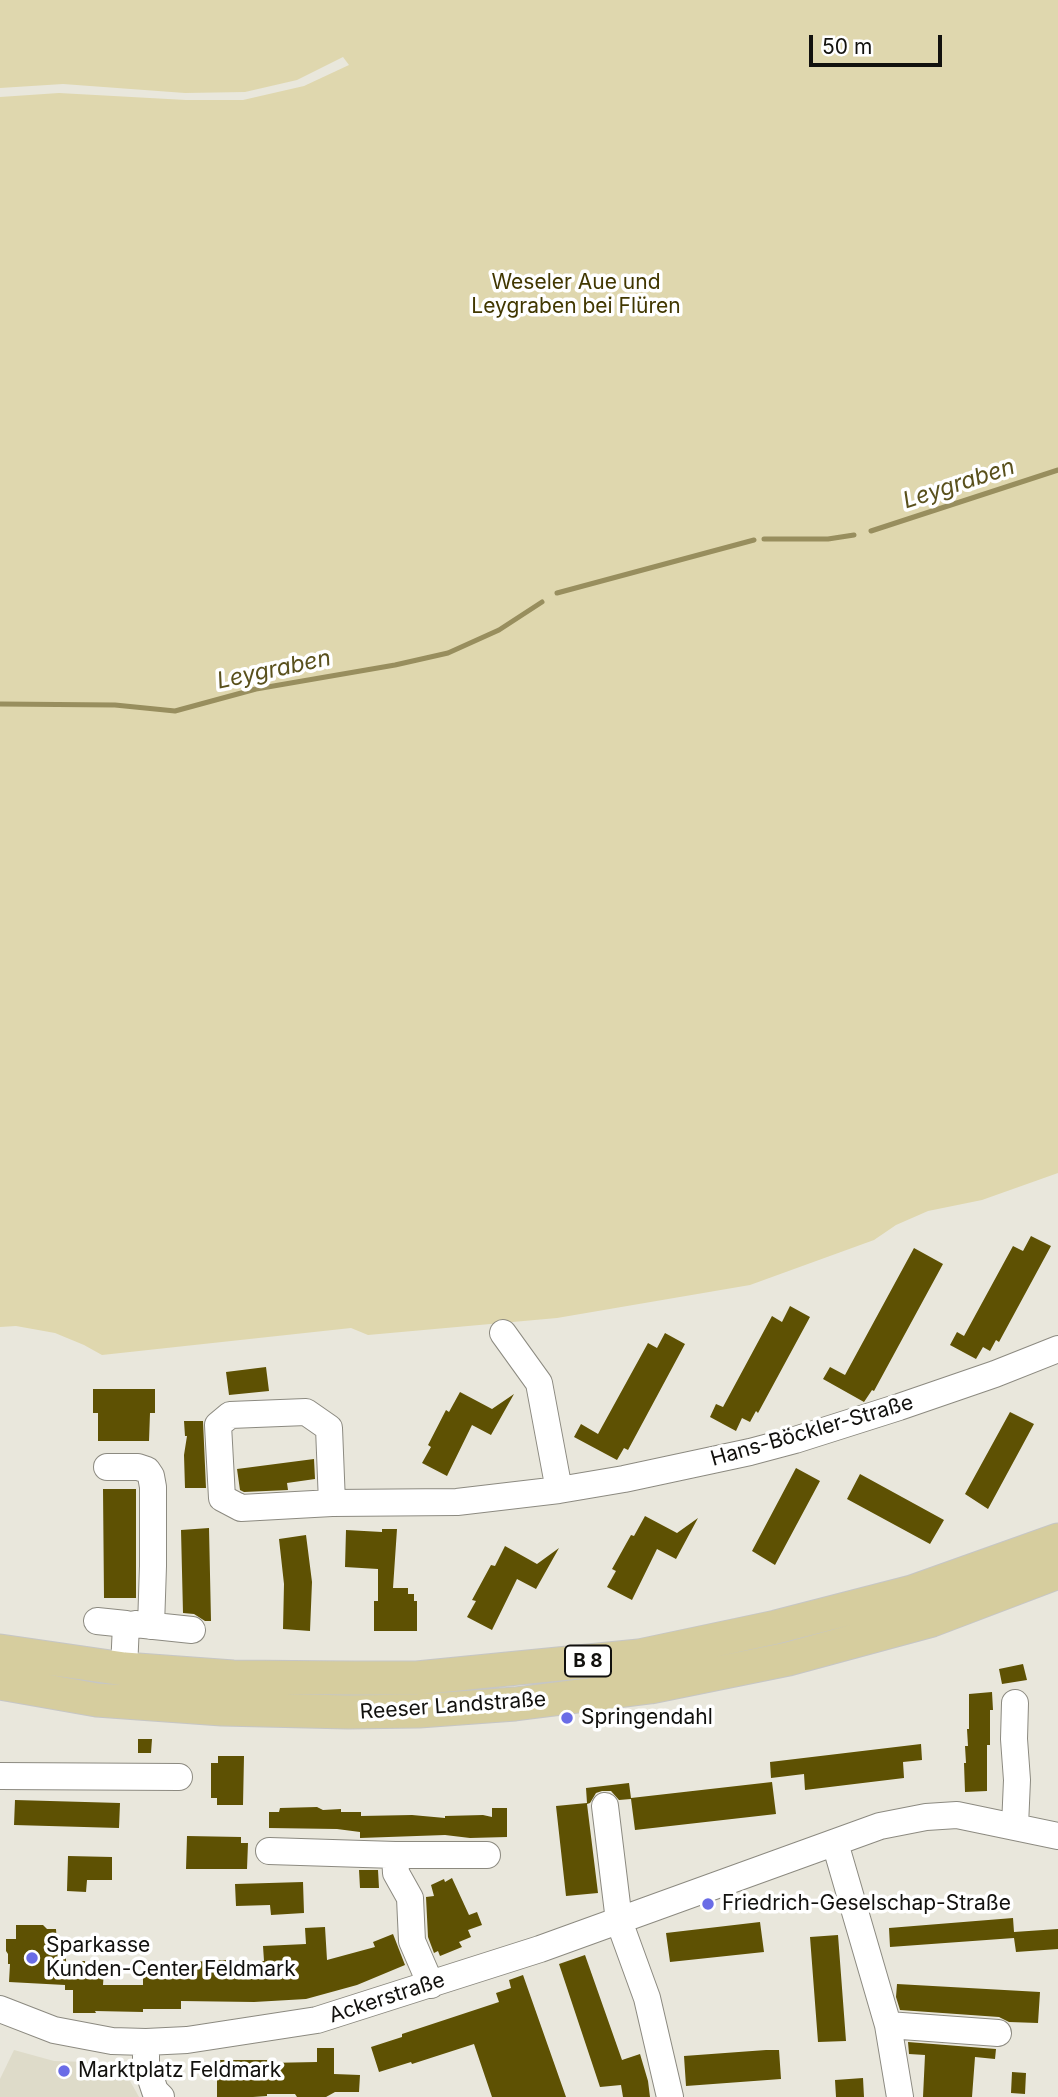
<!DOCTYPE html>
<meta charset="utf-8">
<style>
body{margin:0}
#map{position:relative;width:1058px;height:2097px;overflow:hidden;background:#e9e7dc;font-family:Inter,sans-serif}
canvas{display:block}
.scale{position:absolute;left:809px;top:35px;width:133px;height:32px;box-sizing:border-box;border:4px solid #12110e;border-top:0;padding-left:9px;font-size:21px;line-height:24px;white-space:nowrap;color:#12110e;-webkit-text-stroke:5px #fff;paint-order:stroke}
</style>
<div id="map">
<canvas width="1058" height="2097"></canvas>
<div class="scale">50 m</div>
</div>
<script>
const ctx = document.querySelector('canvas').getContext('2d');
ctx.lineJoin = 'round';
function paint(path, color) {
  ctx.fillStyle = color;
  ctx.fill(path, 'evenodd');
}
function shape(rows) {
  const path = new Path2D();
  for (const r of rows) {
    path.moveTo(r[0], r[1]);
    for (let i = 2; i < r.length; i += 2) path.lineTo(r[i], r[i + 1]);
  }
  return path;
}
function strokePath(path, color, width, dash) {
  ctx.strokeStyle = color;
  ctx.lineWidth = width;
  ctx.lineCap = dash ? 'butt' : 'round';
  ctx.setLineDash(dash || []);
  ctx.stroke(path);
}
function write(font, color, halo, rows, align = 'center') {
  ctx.font = font + ' Inter,sans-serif';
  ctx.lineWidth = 7;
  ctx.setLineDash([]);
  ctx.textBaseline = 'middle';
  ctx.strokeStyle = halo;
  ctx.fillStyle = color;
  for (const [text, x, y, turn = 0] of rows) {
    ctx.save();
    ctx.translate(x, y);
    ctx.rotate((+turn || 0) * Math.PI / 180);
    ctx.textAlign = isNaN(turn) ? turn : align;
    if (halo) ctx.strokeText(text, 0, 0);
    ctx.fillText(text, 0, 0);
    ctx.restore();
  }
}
const built = shape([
 [14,2050,54,2061,120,2063,139,2097,0,2097,0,2079]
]);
const green = shape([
 [0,0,1058,0,1058,1173,982,1200,928,1211,896,1225,874,1240,750,1285,557,1318,368,1335,351,1328,102,1355,84,1345,55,1333,16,1326,0,1327,0,97,59,93,186,100,243,100,304,86,349,65,343,57,297,80,245,92,185,93,63,84,0,88]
]);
const stream = shape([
 [871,531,1058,470],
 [764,539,828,539,854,535],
 [557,593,754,540],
 [0,704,115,705,175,711,256,689,395,665,448,653,499,630,542,602]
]);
const building = shape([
 [1031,1236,1051,1246,999,1342,996,1340,990,1351,983,1347,976,1359,950,1345,957,1332,964,1336,1013,1246,1023,1251],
 [914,1248,943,1264,874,1391,872,1390,864,1402,823,1379,830,1367,845,1375],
 [790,1306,810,1317,758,1413,756,1411,750,1422,742,1418,736,1431,710,1417,716,1404,723,1407,772,1316,782,1322],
 [665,1333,685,1344,628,1450,624,1448,617,1460,574,1437,581,1424,598,1434,648,1343,657,1348],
 [266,1367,269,1391,229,1395,226,1372],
 [93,1389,155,1389,155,1413,150,1413,149,1441,98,1441,98,1413,93,1413],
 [460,1392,492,1409,514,1394,491,1435,472,1425,447,1476,422,1463,431,1447,428,1445,446,1410,449,1412],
 [1010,1412,1034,1424,988,1509,965,1494],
 [184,1421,203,1421,206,1488,185,1488,184,1455,187,1436,185,1436],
 [314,1459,315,1479,287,1483,288,1490,244,1492,240,1490,237,1469],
 [796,1468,820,1481,775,1565,752,1551],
 [860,1474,944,1520,930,1544,847,1499],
 [103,1489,136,1489,136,1598,104,1598],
 [645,1516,677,1533,698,1518,676,1559,657,1549,632,1600,607,1587,616,1571,612,1569,631,1535,634,1536],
 [209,1528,211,1621,205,1621,194,1614,183,1613,181,1530],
 [382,1529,397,1529,393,1588,408,1588,408,1594,414,1594,414,1601,417,1601,417,1631,374,1631,374,1601,378,1601,378,1569,345,1567,346,1530,382,1532],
 [306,1535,312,1582,310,1631,283,1629,284,1584,279,1539],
 [505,1546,537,1564,559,1548,536,1589,517,1579,492,1630,467,1617,476,1601,472,1600,491,1565,495,1566],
 [1023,1664,1027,1680,1002,1684,999,1669],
 [992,1692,993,1710,990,1710,990,1745,987,1745,987,1791,965,1792,964,1763,966,1763,965,1746,968,1746,967,1729,969,1729,969,1694],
 [138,1739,152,1739,151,1753,138,1753],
 [921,1744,922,1760,903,1762,904,1778,805,1790,804,1774,771,1778,770,1762],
 [218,1756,244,1756,243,1805,217,1805,217,1798,211,1798,211,1763,218,1763],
 [772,1782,776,1814,635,1830,631,1799,619,1800,611,1791,602,1791,596,1793,590,1803,587,1804,598,1893,566,1896,556,1806,587,1803,586,1788,629,1783,631,1798],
 [15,1800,120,1803,119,1828,14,1825],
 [317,1807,323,1810,341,1809,341,1812,361,1812,361,1816,412,1815,445,1818,445,1816,483,1815,492,1817,492,1808,507,1808,507,1837,470,1838,445,1835,360,1838,360,1832,337,1829,269,1828,269,1812,279,1812,280,1808],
 [187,1836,241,1837,241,1843,248,1843,247,1869,186,1869],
 [68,1856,112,1857,112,1880,87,1880,86,1892,67,1891],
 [359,1870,378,1870,379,1888,360,1888],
 [452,1878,469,1915,477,1912,482,1925,468,1930,471,1937,459,1942,462,1947,440,1956,438,1951,434,1953,428,1937,426,1897,434,1896,431,1885,444,1879,445,1882],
 [303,1882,304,1913,271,1915,270,1905,236,1906,235,1884],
 [1013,1918,1014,1932,1058,1929,1058,1949,1016,1952,1014,1938,890,1947,889,1928],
 [760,1922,764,1952,670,1962,666,1933],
 [16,1925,43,1925,47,1929,56,1929,57,1945,66,1945,66,1961,85,1961,85,1970,104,1970,103,1985,143,1985,143,1975,159,1975,159,1972,190,1972,190,1962,226,1960,226,1965,256,1965,255,1961,264,1961,263,1946,306,1944,305,1928,325,1927,327,1960,375,1947,373,1942,393,1934,405,1965,357,1985,306,1999,254,2002,181,2001,181,2009,143,2009,143,2012,95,2011,96,2013,73,2013,73,1990,65,1990,65,1985,9,1982,10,1964,8,1964,8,1954,6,1951,6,1939,16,1939],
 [838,1935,846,2041,818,2042,810,1937],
 [585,1955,622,2060,640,2054,648,2081,650,2097,623,2097,621,2085,600,2087,559,1964],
 [523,1975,566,2097,492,2097,474,2044,412,2064,411,2062,379,2072,371,2047,402,2037,402,2034,499,2002,496,1993,511,1988,509,1980],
 [897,1984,1040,1992,1038,2023,1009,2022,999,2017,900,2010,896,1997],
 [908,2042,996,2049,995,2059,975,2057,972,2097,923,2097,925,2055,909,2054],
 [317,2048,334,2048,334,2074,360,2075,359,2092,335,2092,326,2097,297,2097,295,2094,267,2094,267,2096,253,2097,217,2097,217,2060,267,2060,267,2063,317,2062],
 [766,2050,779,2050,781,2079,686,2086,684,2056],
 [1012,2072,1026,2073,1025,2094,1011,2093],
 [863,2078,864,2097,836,2097,835,2080]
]);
const minor = shape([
 [503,1333,539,1383,559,1490],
 [107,1467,138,1467,147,1470,151,1476,153,1487,153,1566,151,1626],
 [332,1503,329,1428,306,1412,230,1415,218,1425,222,1498,241,1508,332,1503,457,1502,559,1490,624,1479,750,1452,795,1440,899,1407,995,1374,1058,1349],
 [97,1621,126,1624,124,1669],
 [135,1624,192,1630],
 [0,1776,179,1777],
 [605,1806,619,1921,647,1998,670,2097],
 [1015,1826,1017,1780,1014,1739,1015,1703],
 [835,1843,888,2025,900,2097],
 [269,1851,395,1855,487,1855],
 [395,1855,396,1873,410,1898,412,1941,431,1985],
 [0,2009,54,2030,112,2041,146,2042,187,2040,317,2020,540,1949,880,1826,926,1817,957,1815,1058,1836],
 [888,2025,998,2033],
 [146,2042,146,2064,155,2091,161,2097]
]);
const major = shape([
 [0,1651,124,1669,233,1677,354,1678,417,1678,639,1656,776,1627,912,1592,1058,1540],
 [0,1683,97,1700,222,1709,348,1712,419,1711,515,1704,650,1687,788,1659,932,1620,1058,1572]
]);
const markers = [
 [567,1718,7,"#6a6ce6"],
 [708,1904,7,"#6a6ce6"],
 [32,1958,7,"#6a6ce6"],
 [64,2071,7,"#6a6ce6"]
];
const shields = [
 [588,1661,46]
];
const shieldNames = [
 ["B 8",588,1661]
];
const parkNames = [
 ["Weseler Aue und",576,283],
 ["Leygraben bei Flüren",576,307]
];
const streetNames = [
 ["Hans-Böckler-Straße",812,1431,-16],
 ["Reeser Landstraße",453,1706,-4],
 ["Ackerstraße",387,1998,-18]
];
const poiNames = [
 ["Springendahl",581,1718],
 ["Friedrich-Geselschap-Straße",722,1904],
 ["Sparkasse",46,1946],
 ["Kunden-Center Feldmark",46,1970],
 ["Marktplatz Feldmark",78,2071]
];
const waterNames = [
 ["Leygraben",959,484,-18],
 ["Leygraben",274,670,-12]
];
paint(built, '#dedbc9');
paint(green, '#dfd7ae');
strokePath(stream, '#988e5e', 5);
paint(building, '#5e5103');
strokePath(minor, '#8c8a80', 28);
strokePath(major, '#c6c6c5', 35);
strokePath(minor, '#fff', 26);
strokePath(major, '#d6cd9e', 33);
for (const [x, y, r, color] of markers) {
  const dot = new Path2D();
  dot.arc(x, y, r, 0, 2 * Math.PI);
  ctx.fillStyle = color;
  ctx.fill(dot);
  strokePath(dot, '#fff', 2.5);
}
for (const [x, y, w] of shields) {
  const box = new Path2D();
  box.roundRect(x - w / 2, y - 15.5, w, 31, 5);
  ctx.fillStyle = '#fff';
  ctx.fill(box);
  strokePath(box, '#12110e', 2);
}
write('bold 19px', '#12110e', null, shieldNames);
write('21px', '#413700', '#fff', parkNames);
write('21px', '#12110e', '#fff', streetNames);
write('21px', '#12110e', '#fff', poiNames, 'left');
write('italic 23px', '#59501c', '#fff', waterNames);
</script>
